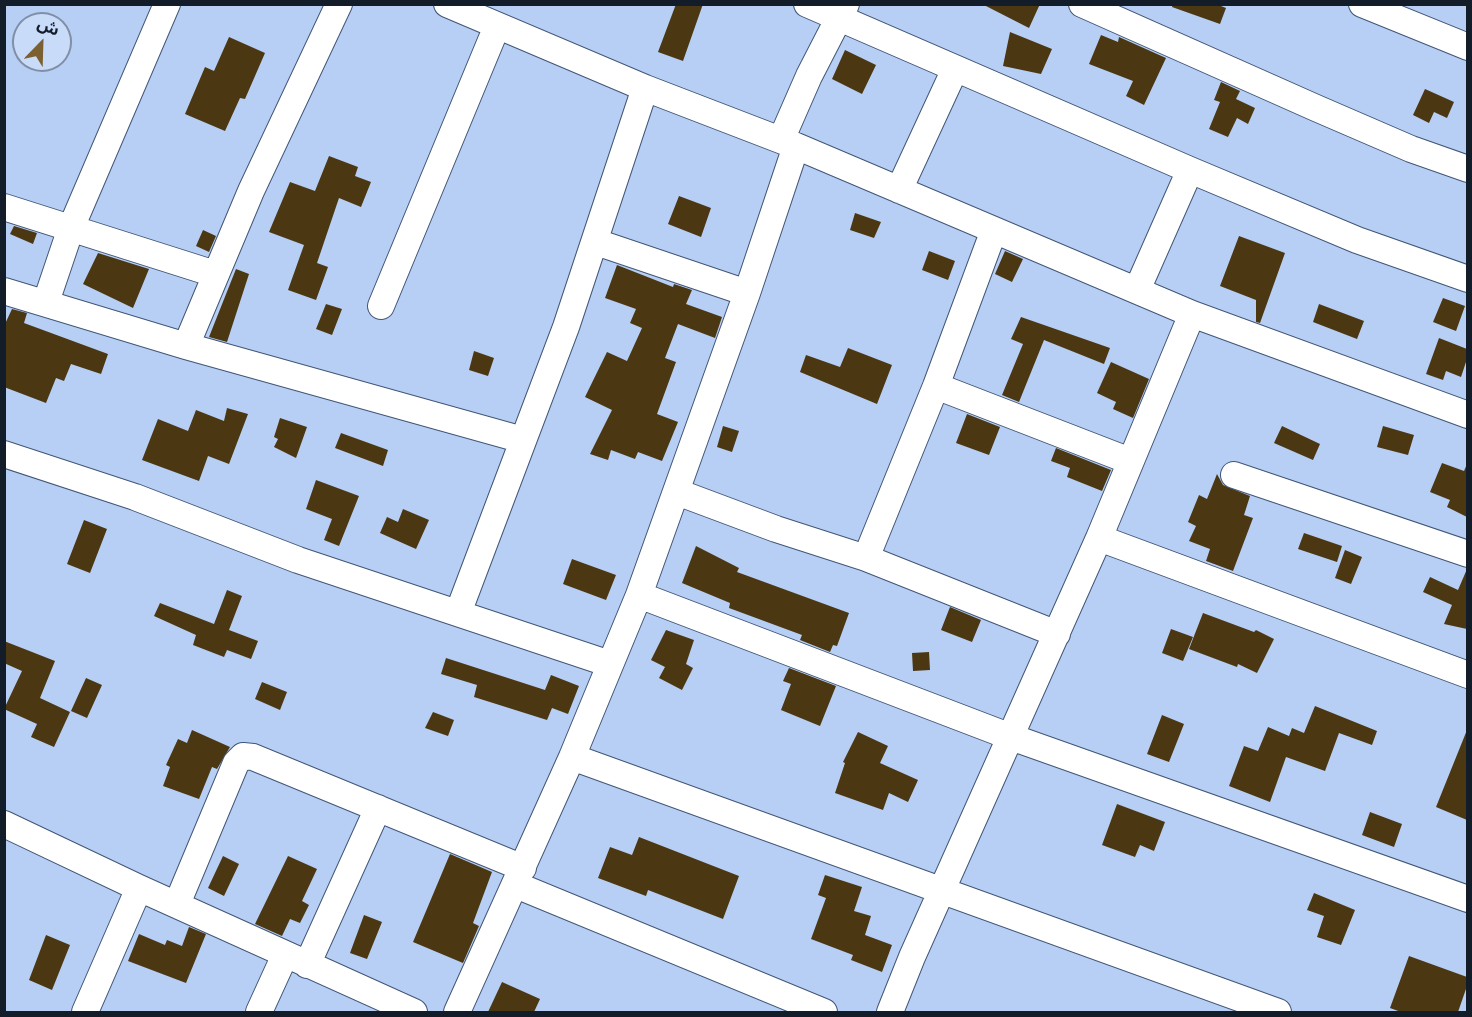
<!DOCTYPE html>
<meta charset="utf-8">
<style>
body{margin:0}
#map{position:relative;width:1472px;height:1017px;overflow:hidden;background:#b7cff4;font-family:"Public Sans","Noto Sans Arabic",sans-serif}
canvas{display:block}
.frame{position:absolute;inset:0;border:6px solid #131c29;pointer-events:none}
.north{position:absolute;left:12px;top:12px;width:60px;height:60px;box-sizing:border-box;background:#c8dcfa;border:2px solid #808fa6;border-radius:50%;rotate:23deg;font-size:16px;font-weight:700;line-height:24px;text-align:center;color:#131c29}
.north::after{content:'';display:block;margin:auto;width:21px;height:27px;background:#7b6032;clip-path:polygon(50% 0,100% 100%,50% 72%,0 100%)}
</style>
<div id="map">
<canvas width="1472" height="1017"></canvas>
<div class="frame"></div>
<div class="north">ش</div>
</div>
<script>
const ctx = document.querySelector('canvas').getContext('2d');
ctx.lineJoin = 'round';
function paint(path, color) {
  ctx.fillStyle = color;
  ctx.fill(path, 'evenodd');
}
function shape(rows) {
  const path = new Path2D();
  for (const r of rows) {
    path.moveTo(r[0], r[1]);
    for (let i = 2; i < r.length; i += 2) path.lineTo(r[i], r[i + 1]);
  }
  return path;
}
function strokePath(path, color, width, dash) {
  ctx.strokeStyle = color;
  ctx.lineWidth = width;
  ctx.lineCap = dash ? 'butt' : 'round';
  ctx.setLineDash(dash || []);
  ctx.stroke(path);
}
const building = shape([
 [676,4,703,4,683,61,658,52],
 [982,4,1040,4,1029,28],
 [1173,4,1216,4,1226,8,1220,24,1172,7],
 [1010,32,1052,49,1041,74,1003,66],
 [1101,35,1118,42,1119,37,1166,58,1144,105,1126,96,1133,81,1089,64],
 [229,37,265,53,245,99,240,98,225,131,185,114,205,67,214,71],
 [845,50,876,65,862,94,832,79],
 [1221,82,1240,91,1236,99,1255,108,1248,124,1237,118,1228,137,1209,129,1220,102,1214,100],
 [1425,89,1454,102,1447,118,1434,112,1429,123,1413,115],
 [329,156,358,167,355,176,371,182,361,207,339,198,317,263,328,267,316,300,288,290,304,245,269,232,290,182,315,191],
 [679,196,711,208,701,237,668,224],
 [855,213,881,222,874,238,850,230],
 [14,226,37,233,33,244,10,234],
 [203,230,216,236,209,252,196,246],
 [1239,236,1285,253,1260,323,1256,322,1256,300,1220,286],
 [929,251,955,261,948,280,922,270],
 [1005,251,1023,259,1012,282,995,274],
 [98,253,149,269,133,308,83,284],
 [617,265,673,287,674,284,692,290,686,304,722,317,715,338,678,324,665,358,676,362,657,414,678,422,662,461,638,452,635,459,611,450,608,460,590,454,612,410,585,397,607,352,627,361,642,328,630,323,636,309,605,298],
 [236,269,249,274,227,342,209,337],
 [1443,298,1465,306,1456,331,1433,322],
 [326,304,342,309,332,335,316,329],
 [1319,304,1364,321,1357,339,1313,322],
 [12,309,27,313,24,323,108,354,101,374,71,364,64,381,56,378,46,403,4,387,4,326],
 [1021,317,1110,348,1104,364,1044,340,1019,402,1002,395,1023,344,1011,339],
 [1439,338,1467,349,1467,359,1461,377,1446,371,1443,380,1426,374],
 [848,348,892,365,877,404,800,372,806,355,840,367],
 [474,351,494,358,488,376,469,370],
 [1111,362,1149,379,1133,418,1113,409,1116,402,1097,393],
 [227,408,248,414,229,464,208,456,199,481,142,460,158,419,188,431,196,410,224,421],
 [967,414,1000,427,989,455,956,443],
 [280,418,307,427,296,458,274,447,278,439,274,437],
 [723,426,739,431,732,452,717,447],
 [1282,426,1320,444,1313,460,1274,443],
 [1383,426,1414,435,1408,455,1377,447],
 [341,433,388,450,383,466,335,448],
 [1056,448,1111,470,1102,491,1067,477,1070,468,1051,461],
 [1442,463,1464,471,1467,464,1467,517,1447,507,1450,500,1430,492],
 [1217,474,1223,485,1250,496,1244,515,1253,518,1233,571,1206,561,1210,549,1189,541,1196,526,1188,522,1199,495,1207,499],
 [316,480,359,496,339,546,324,540,332,519,306,509],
 [403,509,429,520,416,549,380,533,387,517,398,522],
 [84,520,107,529,90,573,67,564],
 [1304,533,1342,546,1337,562,1298,549],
 [696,546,739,568,737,572,849,613,837,646,833,645,830,652,800,640,802,635,729,608,730,603,682,583],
 [1345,550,1362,557,1351,584,1335,578],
 [572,559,616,575,606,600,563,584],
 [1467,569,1467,629,1444,624,1452,605,1423,592,1430,577,1458,590],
 [227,590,242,596,229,630,258,641,251,659,227,650,224,657,193,645,196,635,154,616,160,603,214,624],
 [950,607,981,620,972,642,941,630],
 [1203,613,1254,632,1256,630,1274,639,1257,673,1238,664,1237,667,1189,649],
 [1171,629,1193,637,1183,661,1162,653],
 [666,630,694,640,686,664,693,668,682,690,659,678,665,667,651,660],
 [4,641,55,661,40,698,70,712,54,747,31,737,37,724,4,709,22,671,4,663],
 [929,652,930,670,913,671,912,653],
 [446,658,545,690,551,675,579,686,568,714,552,708,547,720,474,697,477,685,441,674],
 [789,668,836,686,820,726,781,710,791,684,783,681],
 [86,678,102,685,87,718,71,711],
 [262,682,287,692,280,710,255,699],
 [1315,706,1377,731,1372,745,1339,733,1325,771,1286,757,1270,802,1229,786,1244,746,1258,751,1268,727,1289,736,1292,728,1304,733],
 [433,712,454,720,448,736,425,728],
 [1162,715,1184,724,1169,762,1147,754],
 [192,730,230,747,217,769,212,767,199,799,163,786,170,767,166,765,178,739,187,743],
 [1467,730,1467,820,1436,807],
 [858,732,888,746,880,763,918,780,908,802,889,793,883,810,835,793,845,763,843,762],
 [1117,804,1165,822,1154,851,1140,845,1135,857,1102,845],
 [1370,812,1402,824,1394,847,1362,835],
 [639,837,739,876,723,919,648,890,646,896,598,878,610,847,632,855],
 [450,854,492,872,473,923,479,926,463,963,413,942],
 [223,856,239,864,224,896,208,888],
 [288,856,317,869,302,901,309,905,300,923,290,919,282,936,255,924],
 [825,875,862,887,854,911,871,916,865,935,892,945,882,972,851,960,853,955,811,939,826,898,818,895],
 [1314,893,1355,910,1341,945,1317,937,1324,916,1307,910],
 [364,915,382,922,367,959,350,953],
 [189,927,206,934,186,983,128,961,139,934,165,945,167,940,182,946],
 [46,935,70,945,52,990,29,980],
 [1409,956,1467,977,1467,986,1458,1012,1401,1012,1390,1008],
 [502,982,540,999,534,1012,488,1012]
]);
const street = shape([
 [447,4,645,88,796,146,1192,314,1468,415],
 [807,4,1190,170,1357,240,1468,279],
 [1082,4,1316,108,1411,149,1468,169],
 [1362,4,1468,47],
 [781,140,809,76,846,4],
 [899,190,955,69],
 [4,207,215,274],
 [596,242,747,293],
 [1137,290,1190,170],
 [4,291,186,346,523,440],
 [46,302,71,228,167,4],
 [381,306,497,26],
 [186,346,251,191,339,4],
 [936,386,1130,461],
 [4,454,135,497,298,560,610,664],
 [1234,475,1468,554],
 [677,492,776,529,866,558,1057,634],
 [1099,538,1468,675],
 [866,558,936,386,994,230],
 [639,595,1011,737,1468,899],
 [458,613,566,327,645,88],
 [572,757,1278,1012],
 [4,824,139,888,414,1012],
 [516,885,824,1012],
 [177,904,236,763,243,756,253,757,523,868],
 [307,965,378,808],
 [85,1012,139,888],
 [259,1012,285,955],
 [457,1012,572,757,639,595,747,293,796,146],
 [890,1012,912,957,1099,538,1192,314]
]);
paint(building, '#4c3713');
strokePath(street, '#415676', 28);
strokePath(street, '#fff', 26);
</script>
